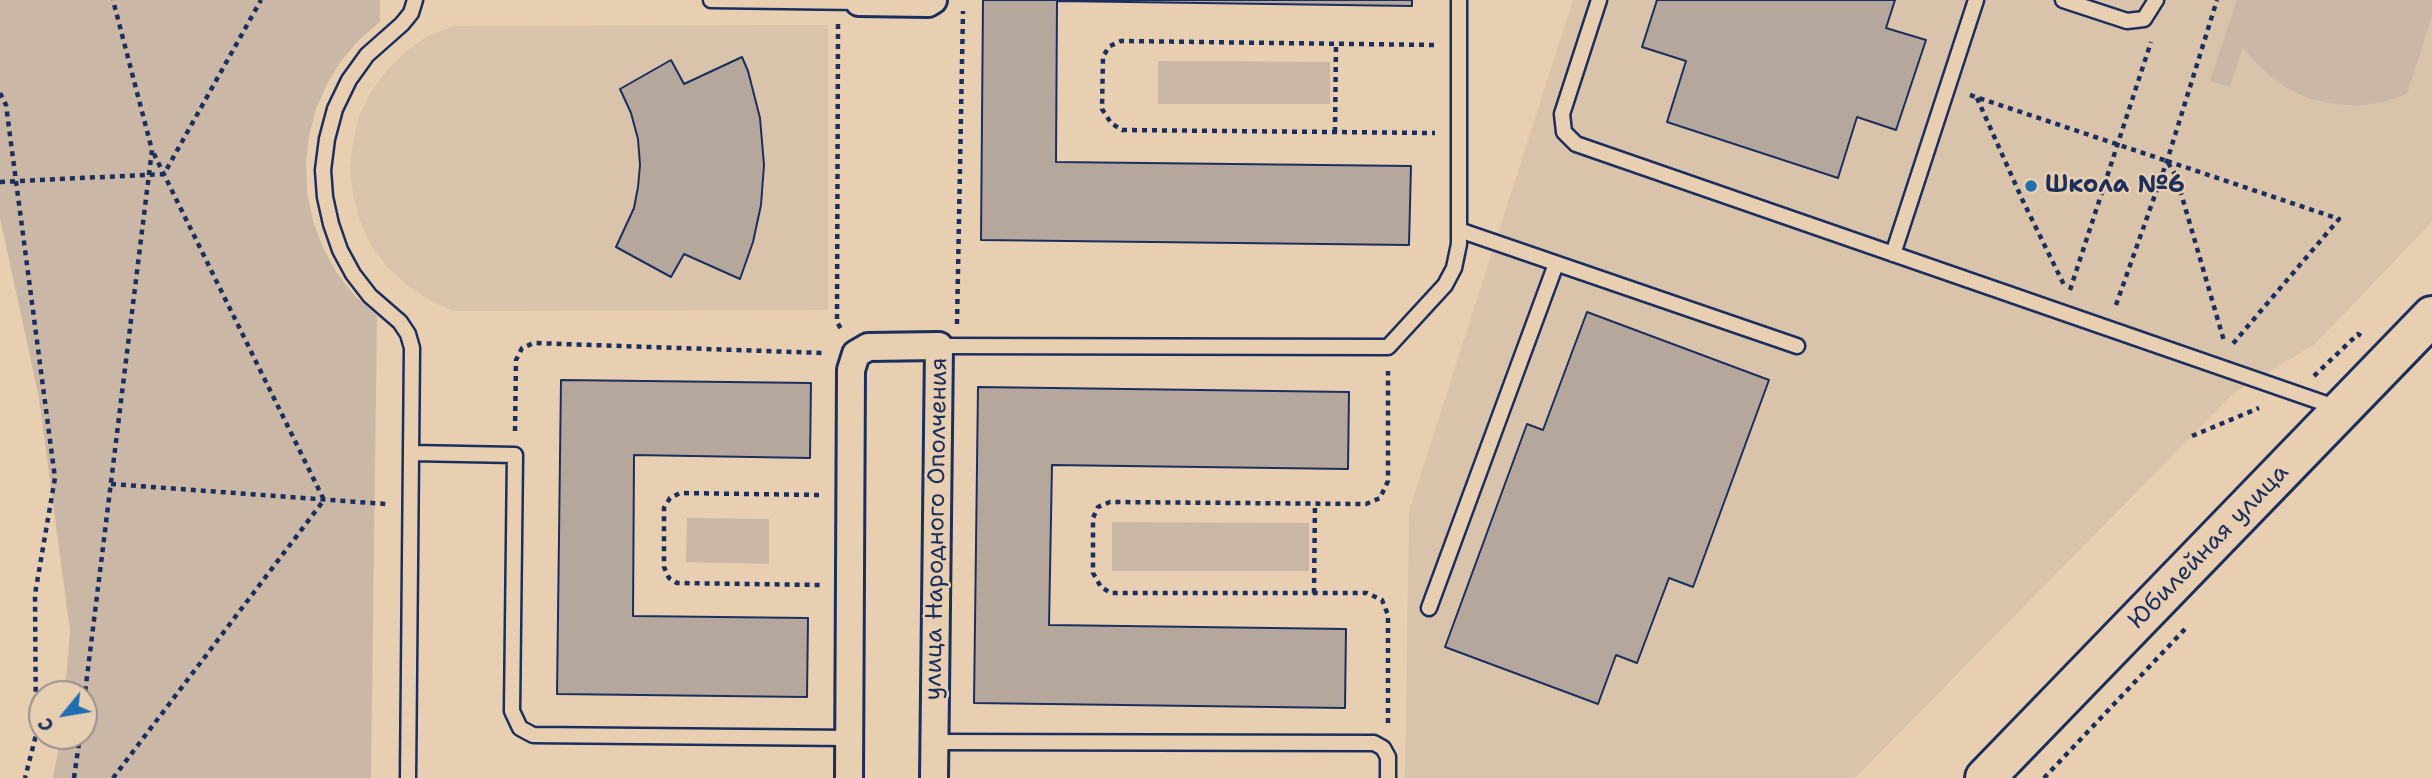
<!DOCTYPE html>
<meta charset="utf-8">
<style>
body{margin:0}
#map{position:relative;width:2432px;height:778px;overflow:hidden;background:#e9cfb1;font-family:"Shantell Sans",sans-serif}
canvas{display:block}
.north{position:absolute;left:28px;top:680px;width:70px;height:70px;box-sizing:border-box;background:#e9cfb1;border:2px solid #978f90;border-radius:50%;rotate:240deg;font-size:19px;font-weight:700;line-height:28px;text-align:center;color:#1b2f5e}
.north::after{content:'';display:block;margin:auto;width:24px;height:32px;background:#1f6fb2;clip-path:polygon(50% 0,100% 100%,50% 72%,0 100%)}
</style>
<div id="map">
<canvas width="2432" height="778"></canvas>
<div class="north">С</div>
</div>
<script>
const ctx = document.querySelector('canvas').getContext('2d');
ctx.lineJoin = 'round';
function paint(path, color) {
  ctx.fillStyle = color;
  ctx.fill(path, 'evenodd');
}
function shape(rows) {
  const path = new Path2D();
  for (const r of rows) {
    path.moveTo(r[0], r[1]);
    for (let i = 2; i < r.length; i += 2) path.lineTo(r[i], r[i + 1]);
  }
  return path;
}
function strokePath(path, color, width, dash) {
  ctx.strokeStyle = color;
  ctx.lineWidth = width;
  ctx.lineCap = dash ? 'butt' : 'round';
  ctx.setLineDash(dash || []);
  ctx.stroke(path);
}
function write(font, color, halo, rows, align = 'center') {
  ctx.font = font + ' "Shantell Sans",sans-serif';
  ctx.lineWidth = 5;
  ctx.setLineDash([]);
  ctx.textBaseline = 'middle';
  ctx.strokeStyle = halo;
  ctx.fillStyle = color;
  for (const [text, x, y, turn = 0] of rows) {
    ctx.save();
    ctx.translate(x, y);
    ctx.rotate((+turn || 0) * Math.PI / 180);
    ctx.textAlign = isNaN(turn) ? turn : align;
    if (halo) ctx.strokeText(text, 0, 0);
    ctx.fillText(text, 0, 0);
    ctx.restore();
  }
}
const built = shape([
 [1573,0,2432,0,2432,222,2315,344,2234,393,1855,778,1405,778,1409,511],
 [828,25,828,310,453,311,429,300,407,285,387,267,371,245,360,221,353,195,350,169,353,142,359,116,371,92,387,70,406,51,428,36,453,26]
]);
const green = shape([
 [0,0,380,0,380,22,359,40,341,61,327,84,316,109,309,136,306,162,307,192,313,221,323,248,337,273,355,296,377,316,371,778,53,778,61,736,84,736,84,694,65,694,70,631,39,398,0,218],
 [2237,0,2432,0,2432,16,2407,94,2383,102,2359,106,2334,104,2310,99,2288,89,2269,75,2252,59,2243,47,2230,87,2210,81],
 [1158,61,1330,62,1330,104,1158,104],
 [687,518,769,519,769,564,686,562],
 [1112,522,1309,523,1309,571,1112,571]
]);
const building = shape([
 [983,0,1412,0,1412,6,1057,1,1056,162,1411,166,1409,245,981,240,983,0],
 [1657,0,1895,0,1886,28,1926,40,1896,130,1857,117,1838,178,1667,122,1686,61,1642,47,1657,0],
 [742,57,748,71,760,118,764,165,761,205,753,242,740,279,684,254,671,277,616,247,634,208,638,187,640,165,638,139,631,113,620,89,671,60,684,84,742,57],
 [1587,312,1769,380,1693,587,1669,578,1637,663,1616,655,1598,704,1445,647,1527,424,1543,430,1587,312],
 [561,380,811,383,810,458,634,455,633,616,808,618,807,697,557,694,561,380],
 [978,387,1349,392,1348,469,1052,465,1049,625,1346,629,1345,708,974,703,978,387]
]);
const path = shape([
 [838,24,837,322,841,329],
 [1434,45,1121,41,1110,46,1103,56,1102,109,1111,123,1122,130,1435,133],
 [0,93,6,105,55,478,35,594,36,735,25,778],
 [1970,95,2167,161,2176,176,2224,341],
 [1977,98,2022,199,2065,287],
 [1335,132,1336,44],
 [2167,161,2339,219,2231,346],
 [0,182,164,174,261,0],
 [2070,290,2151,42],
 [2116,305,2167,161,2217,0],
 [957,324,963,11],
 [2314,376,2358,334,2361,336],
 [515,431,516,360,522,348,534,343,823,353],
 [2192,436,2259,408],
 [111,484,386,504],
 [819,495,680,493,670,498,664,508,664,567,669,578,677,583,821,585],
 [1314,593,1315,503],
 [84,701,152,150,113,0],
 [1388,723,1388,615,1382,600,1367,593,1111,593,1101,587,1093,573,1093,518,1098,507,1110,502,1366,504,1380,498,1388,481,1388,371],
 [74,778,80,736],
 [113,778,324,500,152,150],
 [2044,778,2185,629]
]);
const service = shape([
 [711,0,859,2],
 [1599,0,1562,114,1564,132,1576,144,2338,408],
 [2063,0,2127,21,2144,19,2156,0],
 [1459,230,1797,346],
 [1893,254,1976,0],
 [939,346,1388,347,1445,285,1454,268,1459,244,1459,0],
 [411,453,412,348,408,334,400,322,370,296,353,274,340,250,331,224,325,197,323,170,327,139,335,109,349,80,367,55,402,24,411,13,415,0],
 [1429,608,1556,264],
 [934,742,1374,743,1383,748,1388,757,1388,778],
 [408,778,411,453,515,455,512,711,520,728,533,735,849,738]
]);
const minor = shape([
 [859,0,859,2,928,3,933,0],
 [849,778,851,370,856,354,868,347,939,346,934,778]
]);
const secondary = shape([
 [1985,778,2432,316]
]);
const markers = [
 [2031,186,7,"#1f6fb2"]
];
const poiNames = [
 ["Школа №6",2045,186]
];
const streetNames = [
 ["улица Народного Ополчения",937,529,-89],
 ["Юбилейная улица",2209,547,-46]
];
paint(built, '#dac3ab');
paint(green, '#cbb7a5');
paint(building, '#b6a79c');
strokePath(building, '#1b2f5e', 2);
strokePath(service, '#1b2f5e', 19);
strokePath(minor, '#1b2f5e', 32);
strokePath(secondary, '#1b2f5e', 44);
strokePath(path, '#1b2f5e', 4.5, [5, 5]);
strokePath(service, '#e9cfb1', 14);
strokePath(minor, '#e9cfb1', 26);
strokePath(secondary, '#e9cfb1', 38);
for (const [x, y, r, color] of markers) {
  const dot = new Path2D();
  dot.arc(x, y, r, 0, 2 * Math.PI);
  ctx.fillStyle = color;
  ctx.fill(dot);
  strokePath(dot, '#e9cfb1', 2.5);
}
write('bold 24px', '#1b2f5e', '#e9cfb1', poiNames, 'left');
write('24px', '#1b2f5e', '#e9cfb1', streetNames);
</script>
